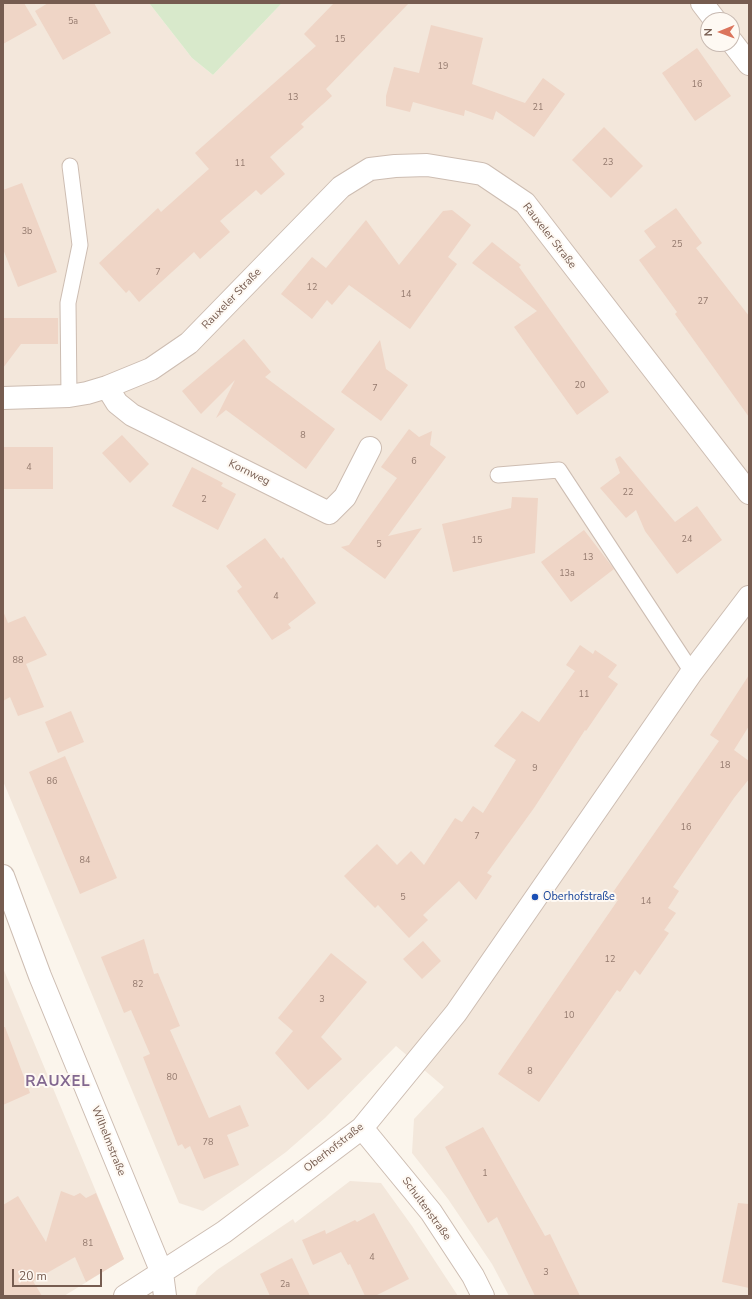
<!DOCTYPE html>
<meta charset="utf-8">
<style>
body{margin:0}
#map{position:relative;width:752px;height:1299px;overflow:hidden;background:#fbf5ec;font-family:"Nunito Sans",sans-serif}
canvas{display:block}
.frame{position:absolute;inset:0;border:4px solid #765c50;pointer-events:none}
.north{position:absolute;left:700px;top:12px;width:40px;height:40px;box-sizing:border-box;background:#fef9f3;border:1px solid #c8bab2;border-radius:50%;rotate:269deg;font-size:11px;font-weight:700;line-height:16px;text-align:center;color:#765c50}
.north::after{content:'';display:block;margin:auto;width:14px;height:18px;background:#db745c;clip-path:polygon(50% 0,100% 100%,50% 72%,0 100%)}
.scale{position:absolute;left:12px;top:1269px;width:90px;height:18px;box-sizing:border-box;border:2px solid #765c50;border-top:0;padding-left:5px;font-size:12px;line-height:14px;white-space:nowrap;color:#765c50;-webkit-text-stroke:3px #fef9f3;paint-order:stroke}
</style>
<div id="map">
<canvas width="752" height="1299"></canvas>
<div class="frame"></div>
<div class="north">N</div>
<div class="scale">20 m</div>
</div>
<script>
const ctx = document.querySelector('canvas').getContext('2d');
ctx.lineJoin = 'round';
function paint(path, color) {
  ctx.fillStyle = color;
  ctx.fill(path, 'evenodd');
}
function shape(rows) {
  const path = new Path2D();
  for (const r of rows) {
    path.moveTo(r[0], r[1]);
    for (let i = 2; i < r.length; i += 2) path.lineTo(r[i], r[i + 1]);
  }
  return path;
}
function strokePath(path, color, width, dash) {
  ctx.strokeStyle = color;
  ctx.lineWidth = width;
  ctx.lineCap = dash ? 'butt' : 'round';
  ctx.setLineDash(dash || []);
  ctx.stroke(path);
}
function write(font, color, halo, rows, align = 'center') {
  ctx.font = font + ' "Nunito Sans",sans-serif';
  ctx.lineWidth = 4;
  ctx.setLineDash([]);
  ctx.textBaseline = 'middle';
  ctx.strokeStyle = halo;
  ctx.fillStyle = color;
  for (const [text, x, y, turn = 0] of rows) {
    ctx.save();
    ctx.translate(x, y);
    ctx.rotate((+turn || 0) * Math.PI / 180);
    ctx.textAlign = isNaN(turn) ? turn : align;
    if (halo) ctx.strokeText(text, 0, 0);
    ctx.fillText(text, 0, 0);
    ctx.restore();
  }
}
const residential = shape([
 [3,3,149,3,192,58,213,75,282,3,749,3,749,1296,509,1296,492,1264,448,1199,412,1153,414,1119,444,1087,396,1046,325,1118,286,1152,245,1182,203,1211,179,1203,3,781],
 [708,20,732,20,732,44,708,44],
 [3,968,124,1259,64,1296,3,1296],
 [350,1181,381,1183,412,1226,458,1296,195,1296,198,1287,217,1270,293,1219,295,1223]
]);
const green = shape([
 [149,3,282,3,213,75,192,58]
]);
const building = shape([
 [3,3,24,3,37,25,3,44],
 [48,3,94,3,111,33,63,60,35,11],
 [334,3,409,3,326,89,332,96,301,124,304,127,270,157,285,174,261,195,256,190,220,221,230,232,200,259,194,252,139,302,129,290,126,293,99,263,158,208,161,212,209,169,195,153,316,46,304,34],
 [431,25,483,38,472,84,525,103,543,78,565,94,534,137,496,111,493,120,465,110,464,116,413,102,410,112,386,106,386,96,394,67,419,73],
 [697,48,731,96,695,121,662,73],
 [604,127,643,166,611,198,572,160],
 [22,183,57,272,18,287,3,249,3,190],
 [676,208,702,243,696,248,749,316,749,417,675,314,677,312,639,260,656,247,644,231],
 [452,210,471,225,448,257,457,264,410,329,349,285,332,305,327,300,312,319,281,294,312,257,326,268,366,220,399,265,443,211],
 [492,242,521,265,519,267,609,392,577,415,514,327,537,311,472,263],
 [3,318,58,318,58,344,21,344,3,368],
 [244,339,271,372,265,377,335,429,306,469,226,410,216,418,235,380,201,414,182,391],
 [380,340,386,369,408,385,381,421,341,392],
 [409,429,419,437,432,431,430,445,446,457,388,536,422,528,385,579,341,547,349,545,397,478,381,467],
 [122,435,149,464,130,483,102,453],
 [4,447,53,447,53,489,4,489],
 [620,456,675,522,697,506,722,540,677,574,645,531,636,510,626,518,600,488,620,473,615,459],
 [192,467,223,483,221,486,236,494,218,530,172,506],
 [512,497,538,498,535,553,453,572,442,524,511,508],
 [584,530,614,569,571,602,541,562],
 [265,538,281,559,283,557,316,603,288,624,291,628,272,640,237,591,242,587,226,566],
 [3,611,8,623,25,616,47,655,26,664,44,707,18,716,10,697,3,701],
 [580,645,593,654,595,650,617,665,608,677,618,684,586,731,585,730,534,808,487,873,492,876,476,900,459,881,423,915,428,920,409,938,378,905,375,908,344,876,377,844,397,865,411,851,424,865,455,818,462,822,473,806,483,813,516,760,494,746,522,711,539,722,575,671,566,665],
 [749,675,749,726,734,750,749,761,749,779,734,798,673,887,679,891,668,908,676,913,664,930,669,933,640,975,635,970,620,992,617,990,539,1102,498,1074,618,900,611,895,719,741,710,735],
 [71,711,84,742,58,753,45,722],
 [65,756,117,878,80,894,29,772],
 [144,939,154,974,158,973,180,1026,170,1030,209,1118,240,1105,249,1126,227,1135,239,1165,204,1179,190,1146,185,1149,182,1144,178,1146,143,1057,150,1054,131,1010,124,1013,101,957],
 [423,941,441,961,422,979,403,959],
 [331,953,367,982,321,1037,342,1059,308,1090,275,1053,293,1031,278,1018],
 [3,1027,5,1027,30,1093,3,1105],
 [483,1127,545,1236,550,1234,580,1296,535,1296,497,1217,488,1223,445,1147],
 [61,1191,74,1196,80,1193,86,1198,96,1193,124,1259,86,1282,75,1257,33,1281,42,1296,3,1296,3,1205,18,1196,46,1242],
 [738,1203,749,1204,749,1288,722,1282],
 [374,1213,409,1279,375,1296,365,1296,350,1264,348,1265,341,1252,313,1265,302,1240,325,1230,326,1234,355,1220,357,1222],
 [292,1258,310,1296,270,1296,260,1274]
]);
const service = shape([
 [69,396,68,303,80,245,70,166],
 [498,475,559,470,692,672]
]);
const minor = shape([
 [702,3,715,20],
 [732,42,749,64],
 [107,387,117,403,132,415,329,513,345,497,370,448],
 [3,398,69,396,87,393,107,387,151,369,189,343,341,187,370,169,395,166,427,165,482,174,525,203,749,493],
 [3,876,40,976,162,1273,165,1296],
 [362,1128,431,1212,473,1276,483,1296],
 [125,1296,224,1232,362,1128,456,1013,692,672,749,597]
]);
const markers = [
 [535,897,4,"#1a4fb4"]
];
const numberNames = [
 ["5a",73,22],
 ["15",340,40],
 ["19",443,67],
 ["16",697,85],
 ["13",293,98],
 ["21",538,108],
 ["23",608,163],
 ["11",240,164],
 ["3b",27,232],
 ["25",677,245],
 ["7",158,273],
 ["12",312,288],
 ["14",406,295],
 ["27",703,302],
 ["20",580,386],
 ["7",375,389],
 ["8",303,436],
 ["6",414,462],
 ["4",29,468],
 ["22",628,493],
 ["2",204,500],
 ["24",687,540],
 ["15",477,541],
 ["5",379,545],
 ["13",588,558],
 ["13a",567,574],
 ["4",276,597],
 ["88",18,661],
 ["11",584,695],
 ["18",725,766],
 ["9",535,769],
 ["86",52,782],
 ["16",686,828],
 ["7",477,837],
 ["84",85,861],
 ["5",403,898],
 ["14",646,902],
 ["12",610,960],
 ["82",138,985],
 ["3",322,1000],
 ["10",569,1016],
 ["8",530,1072],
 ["80",172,1078],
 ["78",208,1143],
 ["1",485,1174],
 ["81",88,1244],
 ["4",372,1258],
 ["3",546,1273],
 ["2a",285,1285]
];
const streetNames = [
 ["Rauxeler Straße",549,236,52],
 ["Rauxeler Straße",232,299,-46],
 ["Kornweg",249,473,26],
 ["Wilhelmstraße",108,1141,68],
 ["Oberhofstraße",334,1148,-38],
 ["Schultenstraße",426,1209,54]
];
const transitNames = [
 ["Oberhofstraße",543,897]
];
const districtNames = [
 ["RAUXEL",58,1082]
];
paint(residential, '#f3e7db');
paint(green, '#d8e9cb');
paint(building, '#efd5c6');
strokePath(service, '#cdbdb2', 17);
strokePath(minor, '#cdbdb2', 24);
strokePath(service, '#fff', 15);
strokePath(minor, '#fff', 22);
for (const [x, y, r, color] of markers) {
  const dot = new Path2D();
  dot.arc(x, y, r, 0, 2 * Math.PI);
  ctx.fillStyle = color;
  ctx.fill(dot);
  strokePath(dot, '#fef9f3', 1.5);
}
write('9px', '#947a6e', null, numberNames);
write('11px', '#765c50', '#fef9f3', streetNames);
write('11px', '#164399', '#fef9f3', transitNames, 'left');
ctx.letterSpacing = '1px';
write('bold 15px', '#826890', '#fef9f3', districtNames);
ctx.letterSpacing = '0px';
</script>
